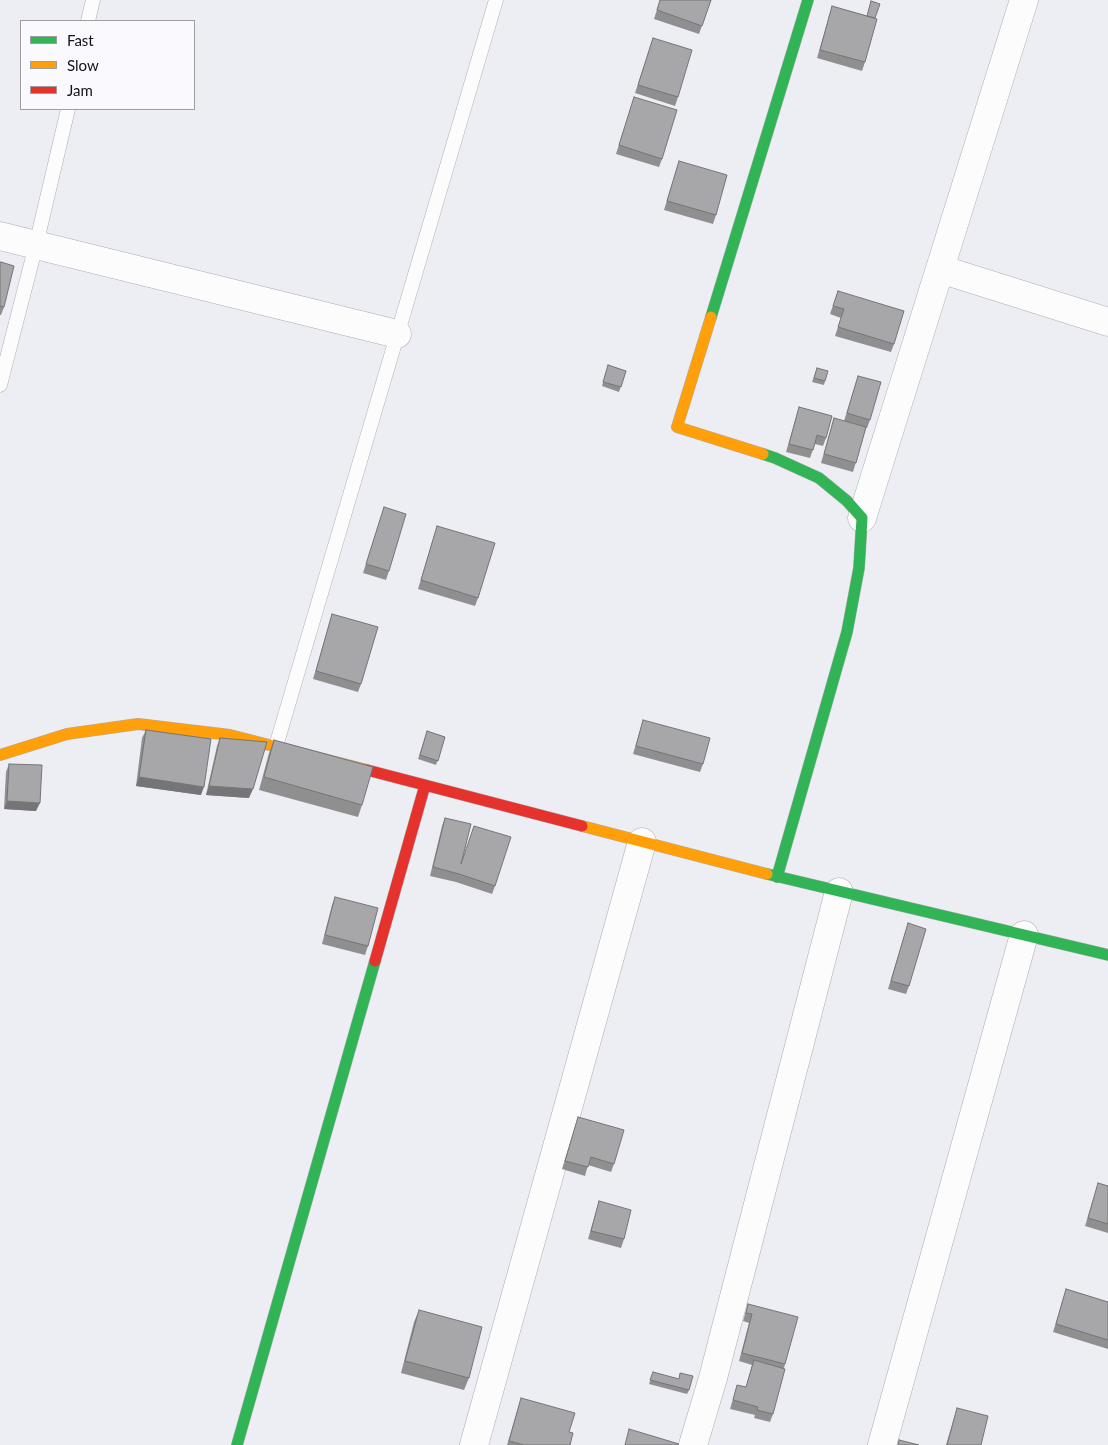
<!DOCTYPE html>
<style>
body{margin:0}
#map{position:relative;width:1108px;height:1445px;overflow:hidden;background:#edeef3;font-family:Lato,sans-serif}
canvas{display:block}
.legend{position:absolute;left:20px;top:20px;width:175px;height:90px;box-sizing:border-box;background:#f9f9fe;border:1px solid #9d9da2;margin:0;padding:6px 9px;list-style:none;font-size:15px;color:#131317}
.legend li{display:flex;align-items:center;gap:10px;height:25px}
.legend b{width:25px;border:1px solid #9d9da2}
</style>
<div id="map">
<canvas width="1108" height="1445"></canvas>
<ul class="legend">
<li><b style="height:6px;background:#30b455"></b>Fast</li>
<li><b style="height:6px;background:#ff9f0a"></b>Slow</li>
<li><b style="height:6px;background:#e5322d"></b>Jam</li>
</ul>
</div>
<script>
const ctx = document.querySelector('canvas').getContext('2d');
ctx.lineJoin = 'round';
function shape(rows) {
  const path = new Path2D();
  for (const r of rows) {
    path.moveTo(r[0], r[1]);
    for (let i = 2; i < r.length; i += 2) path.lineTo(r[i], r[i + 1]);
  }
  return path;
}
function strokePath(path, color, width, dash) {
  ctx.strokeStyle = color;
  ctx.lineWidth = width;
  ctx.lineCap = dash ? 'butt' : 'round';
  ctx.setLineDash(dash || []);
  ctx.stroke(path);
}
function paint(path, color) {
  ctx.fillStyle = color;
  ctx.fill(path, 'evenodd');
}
const lane = shape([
 [88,21,93,0],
 [0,385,36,245,68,109],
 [276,746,496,0]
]);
const street = shape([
 [0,236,397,334],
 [940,269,1108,322],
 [862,518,1024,0],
 [474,1445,642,842],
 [693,1445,713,1378,839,892],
 [882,1445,1024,935]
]);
const fast = shape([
 [711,317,808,0],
 [763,454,775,458,819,478,847,501,862,518,859,568,847,632,777,877],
 [767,874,1108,955],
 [237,1445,375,961]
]);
const slow = shape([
 [711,317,677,427,763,454],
 [0,755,67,734,138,724,230,735,367,770],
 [582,826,767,874]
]);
const jam = shape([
 [367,770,582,826],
 [375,961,425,785]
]);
const wall = shape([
 [660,0,711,0,699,34,654,19],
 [832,6,875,18,865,62,862,71,817,58],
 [653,38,678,97,675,106,635,93],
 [634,97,662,159,659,167,616,154],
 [679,161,716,215,713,224,664,210],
 [0,263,4,307,1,315,0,315],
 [838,291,894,344,891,352,835,336,841,318,830,314],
 [608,365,626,371,619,392,602,386],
 [817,368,825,381,824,385,812,382],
 [858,376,870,420,867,428,866,428,853,472,821,463,834,418,844,421],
 [799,407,826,438,823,446,815,444,810,458,786,452],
 [384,507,389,571,386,580,363,573],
 [437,526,478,598,475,606,418,589],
 [332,614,361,684,358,692,313,679],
 [643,720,703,764,700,772,633,754],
 [146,730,201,795,136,786,142,738],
 [427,731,445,737,436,765,418,759],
 [220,738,249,798,206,795,217,746],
 [274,740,362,805,358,817,259,790,269,753],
 [9,764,36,811,4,809,6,772],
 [445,818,461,863,495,886,492,894,456,882,430,876,442,826],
 [335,897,368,946,365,955,322,944,332,905],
 [908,923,909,986,906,994,888,989],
 [578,1117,614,1164,611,1172,588,1165,585,1176,562,1169],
 [1098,1183,1108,1186,1108,1233,1085,1226],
 [599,1201,624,1239,621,1248,588,1239],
 [1066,1289,1108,1302,1108,1349,1053,1332],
 [748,1304,785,1364,773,1414,770,1422,754,1418,755,1415,730,1409,737,1385,746,1387,752,1365,739,1361,749,1323,743,1321],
 [419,1310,469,1378,464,1390,401,1373,414,1322],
 [653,1372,689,1390,687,1394,649,1384],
 [521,1398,569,1432,570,1445,507,1445],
 [957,1408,981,1445,946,1445]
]);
const shadedWall = shape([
 [139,777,204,787,201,795,136,786],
 [209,786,253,789,249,798,206,795],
 [7,801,40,803,36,811,4,809]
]);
const building = shape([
 [660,0,711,0,702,26,657,10,660,0],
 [871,1,880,4,875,18,867,16,871,1],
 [832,6,877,19,865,62,820,50,832,6],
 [653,38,692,50,678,97,638,85,653,38],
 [634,97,677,110,662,159,619,145,634,97],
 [679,161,727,175,716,215,667,201,679,161],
 [1,262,14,266,4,307,0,306,0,263,1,262],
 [838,291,904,311,894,344,838,327,844,309,833,306,838,291],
 [608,365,626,371,621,387,603,382,608,365],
 [817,368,828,371,825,381,814,378,817,368],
 [858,376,881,382,870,420,847,413,858,376],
 [799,407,832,416,826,438,817,435,813,450,789,444,799,407],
 [834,418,866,427,856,463,824,454,834,418],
 [384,507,406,514,389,571,366,564,384,507],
 [437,526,495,543,478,598,421,580,437,526],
 [332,614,378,627,361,684,316,671,332,614],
 [643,720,710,738,703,764,636,746,643,720],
 [146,730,211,739,204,787,139,777,146,730],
 [427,731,445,737,438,761,420,755,427,731],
 [220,738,267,742,253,789,209,786,220,738],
 [274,740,373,767,362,805,264,777,274,740],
 [9,764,42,765,40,803,7,801,9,764],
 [445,818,471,824,461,864,474,826,511,837,495,886,459,874,433,867,445,818],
 [335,897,378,908,368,946,325,935,335,897],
 [908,923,926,929,909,986,891,981,908,923],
 [578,1117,624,1130,614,1164,591,1157,588,1167,565,1161,578,1117],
 [1098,1183,1108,1186,1108,1224,1088,1218,1098,1183],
 [599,1201,631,1210,624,1239,591,1231,599,1201],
 [1066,1289,1108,1302,1108,1340,1056,1324,1066,1289],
 [748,1304,798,1317,785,1364,742,1353,752,1314,746,1313,748,1304],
 [419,1310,482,1327,469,1378,405,1361,419,1310],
 [754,1360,785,1369,773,1414,757,1410,758,1407,733,1400,737,1385,746,1387,754,1360],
 [653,1372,679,1379,680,1373,693,1376,689,1390,650,1380,653,1372],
 [521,1398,575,1413,569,1432,573,1433,570,1445,524,1445,509,1441,521,1398],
 [957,1408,988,1416,981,1445,947,1445,957,1408],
 [629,1429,679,1444,678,1445,625,1445,629,1429],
 [899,1440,919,1445,898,1445,899,1440]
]);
strokePath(lane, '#adadb1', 15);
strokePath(street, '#adadb1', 29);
strokePath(fast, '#adadb1', 12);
strokePath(slow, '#adadb1', 12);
strokePath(jam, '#adadb1', 12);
strokePath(lane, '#fcfcfd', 14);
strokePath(street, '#fcfcfd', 28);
strokePath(fast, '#30b455', 11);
strokePath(slow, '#ff9f0a', 11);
strokePath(jam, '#e5322d', 11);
paint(wall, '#908f90');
paint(shadedWall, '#757476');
paint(building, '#a7a6a8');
strokePath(building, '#757476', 1);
</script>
